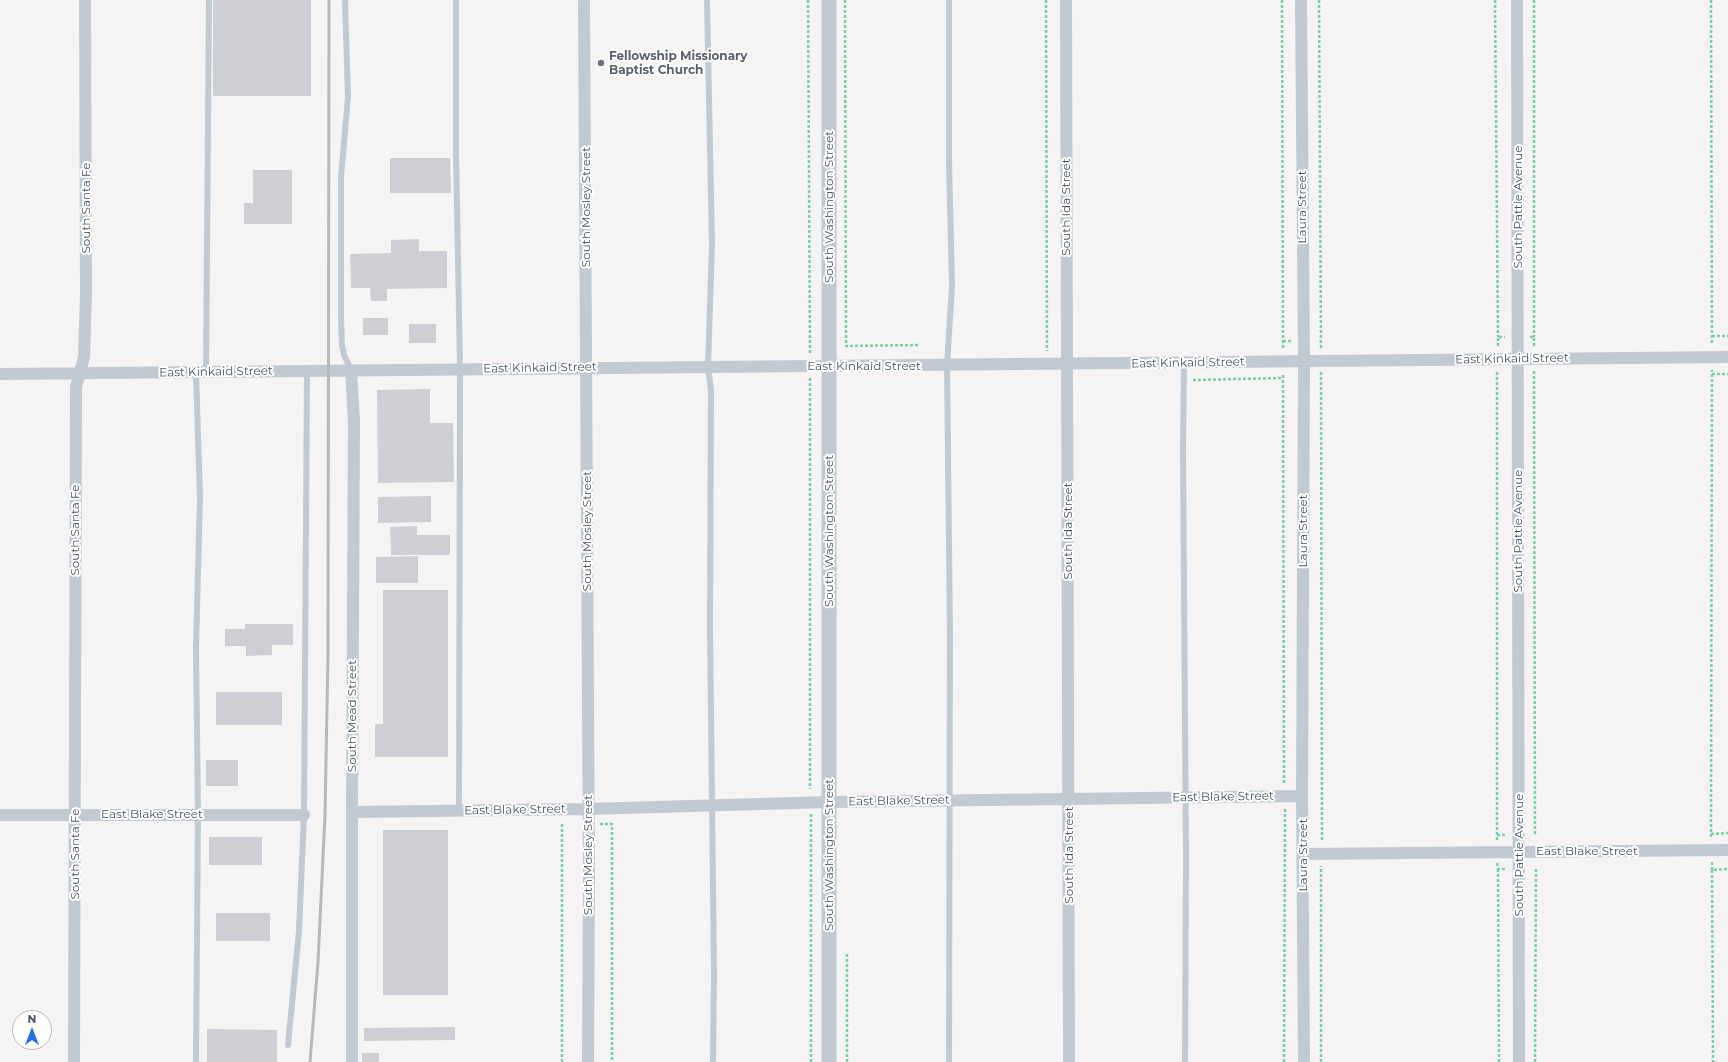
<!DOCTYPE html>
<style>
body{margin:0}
#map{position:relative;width:1728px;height:1062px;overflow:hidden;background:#f5f3f3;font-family:Montserrat,sans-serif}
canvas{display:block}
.north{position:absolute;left:12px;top:1010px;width:40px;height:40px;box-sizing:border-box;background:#fff;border:1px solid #b7bbc0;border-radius:50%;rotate:0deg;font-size:11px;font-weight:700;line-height:16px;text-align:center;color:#4a5661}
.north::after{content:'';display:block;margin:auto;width:14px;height:18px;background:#1a73e8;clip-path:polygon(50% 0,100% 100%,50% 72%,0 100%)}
</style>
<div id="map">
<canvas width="1728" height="1062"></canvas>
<div class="north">N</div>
</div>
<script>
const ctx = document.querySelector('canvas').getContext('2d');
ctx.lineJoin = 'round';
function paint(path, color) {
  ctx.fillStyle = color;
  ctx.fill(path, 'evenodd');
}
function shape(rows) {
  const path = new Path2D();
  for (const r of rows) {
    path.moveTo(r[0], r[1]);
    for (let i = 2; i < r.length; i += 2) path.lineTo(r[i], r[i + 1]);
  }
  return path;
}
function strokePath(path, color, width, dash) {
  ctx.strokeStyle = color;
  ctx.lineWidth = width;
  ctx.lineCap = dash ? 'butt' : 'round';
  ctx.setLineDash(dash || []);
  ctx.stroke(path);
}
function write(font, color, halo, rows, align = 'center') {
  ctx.font = font + ' Montserrat,sans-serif';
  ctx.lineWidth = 4;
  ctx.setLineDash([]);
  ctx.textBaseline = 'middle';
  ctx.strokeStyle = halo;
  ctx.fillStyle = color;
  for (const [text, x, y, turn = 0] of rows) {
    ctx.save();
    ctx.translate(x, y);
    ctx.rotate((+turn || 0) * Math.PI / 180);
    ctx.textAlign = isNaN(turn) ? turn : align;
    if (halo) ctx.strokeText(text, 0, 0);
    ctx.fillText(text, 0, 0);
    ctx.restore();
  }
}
const building = shape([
 [213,0,311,0,311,96,213,96],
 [390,158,450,158,451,193,390,193],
 [253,170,292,170,292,224,244,224,244,203,253,203],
 [419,239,419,251,447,251,447,288,387,289,387,301,371,301,370,288,351,288,350,254,391,253,391,240],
 [363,318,388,318,388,335,363,335],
 [409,324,436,324,436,343,409,343],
 [430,389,430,423,453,423,454,482,378,483,377,390],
 [431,496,431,522,378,523,378,497],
 [417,526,417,535,450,535,450,555,391,555,390,527],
 [418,556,418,583,376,583,376,557],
 [383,590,448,590,448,757,375,757,375,724,383,724],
 [245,624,293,624,293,645,272,645,272,655,246,656,246,646,225,646,225,629,245,629],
 [216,692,282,692,282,725,216,725],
 [206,760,238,760,238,786,206,786],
 [383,830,448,830,448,995,383,995],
 [209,837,262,837,262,865,209,865],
 [216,913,270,913,270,941,216,941],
 [455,1027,455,1040,364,1041,364,1028],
 [207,1029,277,1030,277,1062,207,1062],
 [362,1053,379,1053,379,1062,362,1062]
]);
const path = shape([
 [808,0,810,353],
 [845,0,846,346,920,345],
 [1046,0,1047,351],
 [1282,0,1283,350],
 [1319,0,1321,349],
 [1495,0,1498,337],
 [1534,0,1534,337],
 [1711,0,1712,345],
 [1712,336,1728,336],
 [1530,337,1534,337,1534,346],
 [1283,341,1292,341],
 [1498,346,1498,337,1505,337],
 [1534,371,1535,834],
 [1321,372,1322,841],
 [1712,374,1728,374],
 [1283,375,1284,784],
 [810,378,810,789],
 [1193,380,1283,378],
 [811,814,811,1062],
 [600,824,612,824,612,1062],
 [1711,834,1728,833],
 [1497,835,1506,835],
 [1711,837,1712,370],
 [1497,840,1497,371],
 [1712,862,1712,870,1728,869],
 [1497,863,1498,869,1507,869],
 [1498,869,1499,1062],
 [1712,870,1713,1062],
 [847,954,847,1062],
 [562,1062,562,824,563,824],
 [1284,1062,1285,809],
 [1321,1062,1321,866],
 [1535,1062,1536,869]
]);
const service = shape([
 [345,0,348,97,341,177,341,318,342,345,344,355,351,370],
 [456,0,456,151,460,369,459,810],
 [707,0,712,244,708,367,711,390,710,628,714,973,713,1062],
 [949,0,949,160,952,286,947,365,950,634,949,1062],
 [1184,363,1183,450,1186,858,1185,1062],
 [196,372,200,497,196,647,198,814,196,1062],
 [206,372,209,0],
 [288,1045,299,931,304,815,307,371]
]);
const minor = shape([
 [584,0,589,878,588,1062],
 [1066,0,1069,1062],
 [1301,0,1304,361,1302,796,1304,1062],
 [1517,0,1519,1062],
 [351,370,354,421,352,812,352,1062],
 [0,374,1728,357],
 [352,812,588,809,829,802,1302,796],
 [0,815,304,815],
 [1303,854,1728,850],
 [74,1062,76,387,84,357,86,293,85,0]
]);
const tertiary = shape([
 [829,0,829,1062]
]);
const rail = shape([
 [310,1062,318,962,325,815,328,654,329,0]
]);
const markers = [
 [601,63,4,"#6b7280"]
];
const worshipNames = [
 ["Fellowship Missionary",609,56],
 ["Baptist Church",609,70]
];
const streetNames = [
 ["South Mosley Street",586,207,-90],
 ["South Washington Street",829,207,-90],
 ["South Ida Street",1066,207,-90],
 ["Laura Street",1302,207,-90],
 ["South Pattie Avenue",1518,207,-90],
 ["South Santa Fe",86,208,-90],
 ["East Kinkaid Street",1512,359,-1],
 ["East Kinkaid Street",1188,363,-1],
 ["East Kinkaid Street",864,366],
 ["East Kinkaid Street",540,368,-1],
 ["East Kinkaid Street",216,372,-1],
 ["South Santa Fe",75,530,-90],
 ["South Mosley Street",587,531,-90],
 ["South Washington Street",829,531,-90],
 ["South Ida Street",1068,531,-90],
 ["Laura Street",1303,531,-90],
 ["South Pattie Avenue",1518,531,-90],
 ["South Mead Street",352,716,-90],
 ["East Blake Street",1223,797,-1],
 ["East Blake Street",899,801,-1],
 ["East Blake Street",515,810,-1],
 ["East Blake Street",152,814],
 ["East Blake Street",1587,851],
 ["South Santa Fe",75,854,-90],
 ["South Mosley Street",588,855,-90],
 ["South Washington Street",829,855,-90],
 ["South Ida Street",1069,855,-90],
 ["Laura Street",1303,855,-90],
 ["South Pattie Avenue",1519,855,-90]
];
paint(building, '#cdcfd5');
strokePath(path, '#7ad0a6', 2.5, [3, 2]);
strokePath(service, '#c1cad2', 6);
strokePath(minor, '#c1cad2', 12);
strokePath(tertiary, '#c1cad2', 15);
strokePath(rail, '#b5b8bd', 3);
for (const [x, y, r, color] of markers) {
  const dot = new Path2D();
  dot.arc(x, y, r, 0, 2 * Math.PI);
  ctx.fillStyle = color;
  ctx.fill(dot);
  strokePath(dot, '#fff', 1.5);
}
write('bold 12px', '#5b616d', '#fff', worshipNames, 'left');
write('12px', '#4a5661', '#fff', streetNames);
</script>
